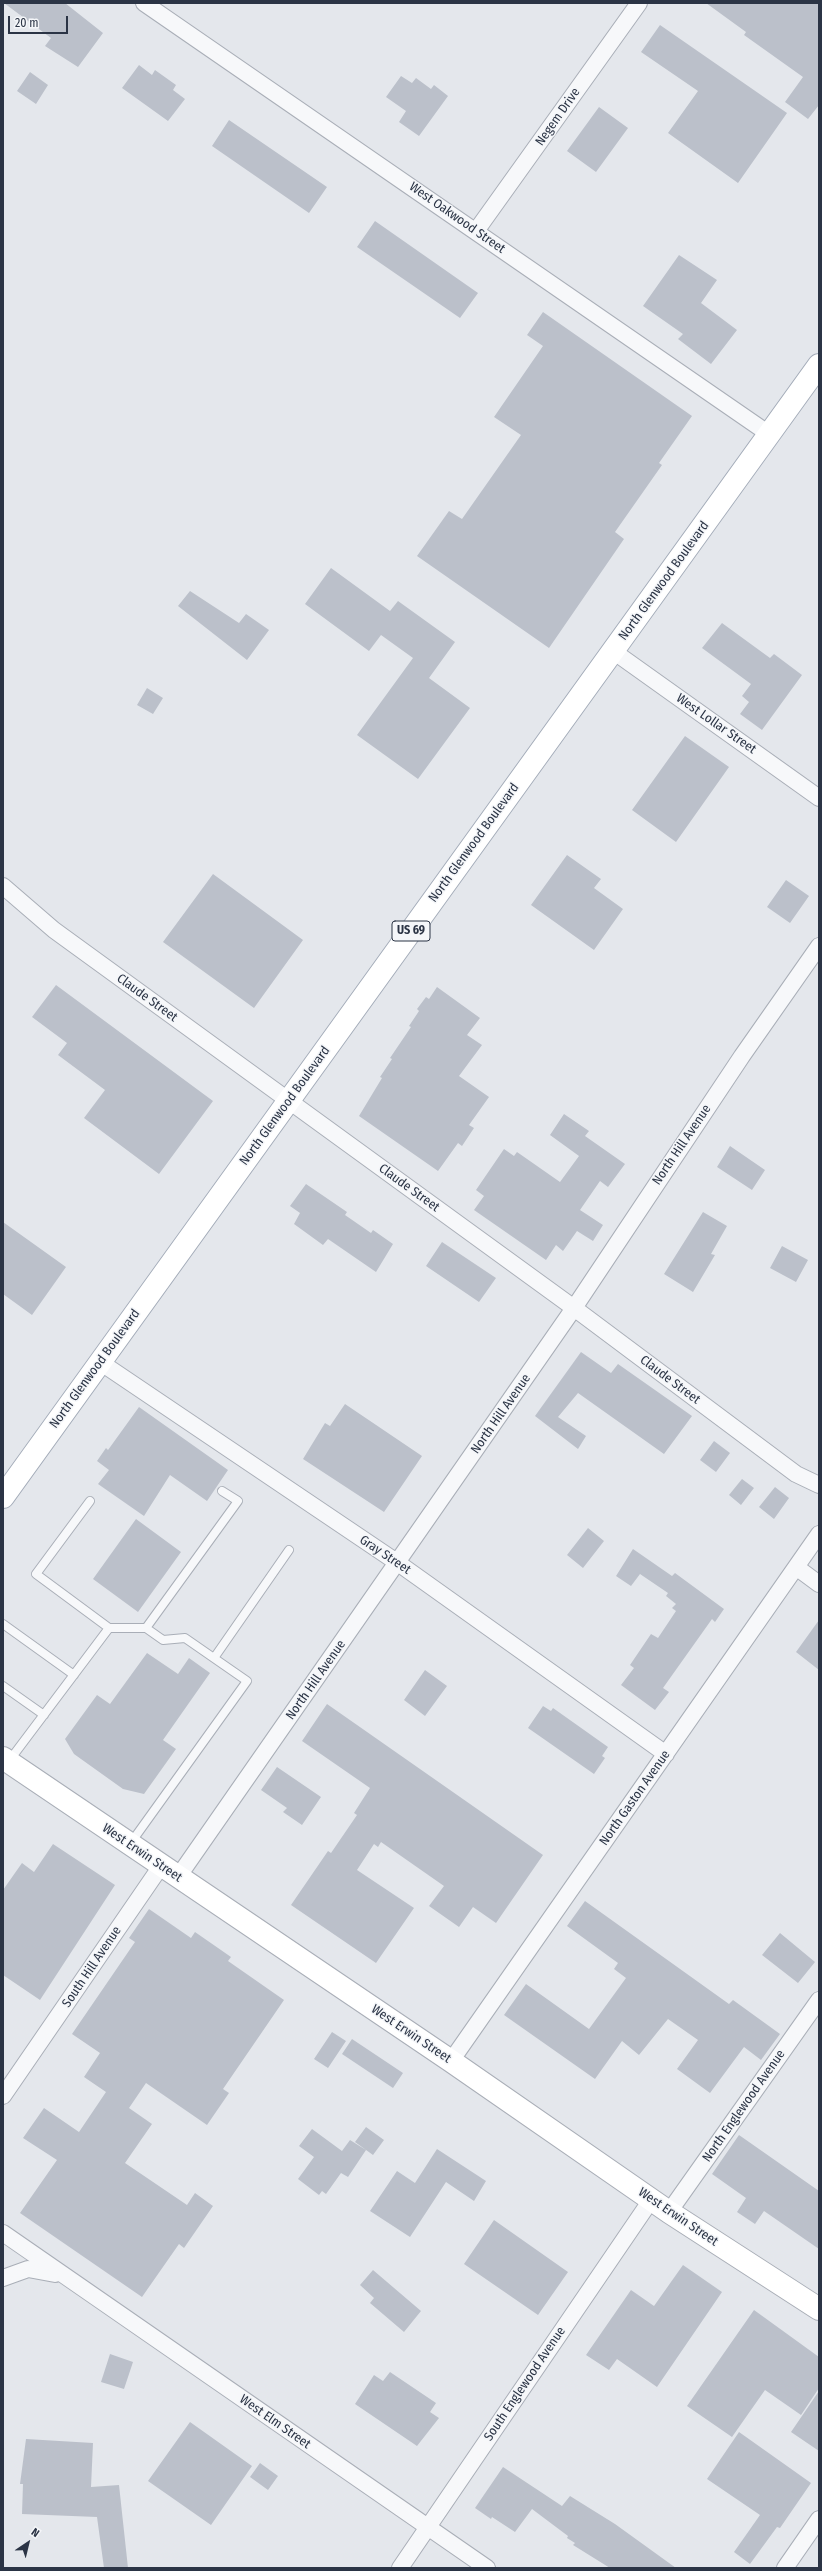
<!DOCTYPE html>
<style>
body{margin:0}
#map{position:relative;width:822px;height:2571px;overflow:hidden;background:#e4e7ec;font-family:"Fira Sans Condensed",sans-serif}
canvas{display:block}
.frame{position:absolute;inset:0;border:4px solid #2b3445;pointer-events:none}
.north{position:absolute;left:8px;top:2523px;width:40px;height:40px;-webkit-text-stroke:3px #f4f6f9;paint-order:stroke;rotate:35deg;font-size:11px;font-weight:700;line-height:16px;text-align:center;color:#2b3445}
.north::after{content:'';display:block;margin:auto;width:14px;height:18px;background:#2b3445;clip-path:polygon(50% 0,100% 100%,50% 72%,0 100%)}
.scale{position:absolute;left:8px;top:16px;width:60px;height:18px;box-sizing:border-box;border:2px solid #2b3445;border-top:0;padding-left:5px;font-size:12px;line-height:14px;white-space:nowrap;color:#2b3445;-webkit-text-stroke:3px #f4f6f9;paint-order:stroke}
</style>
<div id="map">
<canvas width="822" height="2571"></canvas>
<div class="frame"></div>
<div class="north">N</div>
<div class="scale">20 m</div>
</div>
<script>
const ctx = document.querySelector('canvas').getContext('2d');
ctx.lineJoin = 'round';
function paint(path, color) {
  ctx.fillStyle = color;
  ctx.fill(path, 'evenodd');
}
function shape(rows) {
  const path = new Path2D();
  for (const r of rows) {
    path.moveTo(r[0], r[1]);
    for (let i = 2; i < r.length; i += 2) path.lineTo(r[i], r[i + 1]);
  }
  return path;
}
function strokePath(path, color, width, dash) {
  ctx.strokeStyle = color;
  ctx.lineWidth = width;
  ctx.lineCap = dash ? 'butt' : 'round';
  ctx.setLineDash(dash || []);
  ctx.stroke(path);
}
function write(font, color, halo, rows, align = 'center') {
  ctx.font = font + ' "Fira Sans Condensed",sans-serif';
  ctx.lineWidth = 3;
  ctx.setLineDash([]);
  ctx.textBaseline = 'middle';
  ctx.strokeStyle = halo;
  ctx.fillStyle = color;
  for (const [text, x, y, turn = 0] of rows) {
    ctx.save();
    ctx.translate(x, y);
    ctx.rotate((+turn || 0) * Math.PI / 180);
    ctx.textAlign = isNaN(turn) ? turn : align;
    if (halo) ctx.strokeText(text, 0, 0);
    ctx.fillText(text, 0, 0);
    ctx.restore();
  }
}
const building = shape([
 [4,3,65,3,103,33,78,67,45,46,51,38],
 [706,3,819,3,819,105,808,119,785,102,803,77,744,35,746,32],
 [660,25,787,113,738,183,668,133,698,91,641,52],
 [139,65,152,75,155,70,176,85,173,90,185,99,168,121,122,88],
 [30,72,48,85,36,104,17,91],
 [401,76,412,83,416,78,431,89,434,85,448,96,419,136,399,122,406,111,386,97],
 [599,107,628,128,596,172,567,151],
 [229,120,327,187,309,213,212,146],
 [375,221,478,293,460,318,357,247],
 [679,255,717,280,701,303,737,330,711,364,678,339,683,334,643,306],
 [543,312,692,416,659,463,662,465,615,532,624,539,549,648,417,556,449,511,462,519,521,435,494,417,543,346,527,335],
 [331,568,390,611,398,601,455,642,429,678,470,708,418,779,357,735,413,658,381,635,369,651,305,604],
 [190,591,239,623,246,614,269,630,247,660,178,606],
 [722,623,770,658,774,654,802,675,762,730,740,714,749,702,742,696,751,684,702,648],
 [147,688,163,698,153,714,137,705],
 [685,736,729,767,676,842,632,810],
 [567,855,601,879,594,888,623,909,594,950,531,905],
 [213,874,303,940,254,1008,163,942],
 [786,880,809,896,790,923,767,907],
 [56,985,213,1101,159,1174,84,1118,105,1090,58,1055,67,1043,32,1017],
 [437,987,480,1018,467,1035,482,1045,459,1076,489,1097,469,1125,474,1128,462,1146,458,1143,438,1171,359,1116,382,1078,380,1077,392,1059,390,1058,411,1027,409,1026,419,1011,417,1009,426,997,429,999],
 [564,1114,589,1131,585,1136,625,1164,608,1187,600,1181,580,1210,603,1225,593,1241,577,1231,563,1251,556,1245,546,1260,474,1210,484,1196,476,1190,504,1149,514,1156,517,1152,560,1182,579,1156,550,1135],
 [730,1146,765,1170,752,1190,717,1167],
 [306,1184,347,1212,345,1215,371,1233,373,1230,393,1244,376,1272,328,1239,323,1245,294,1224,300,1213,290,1206],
 [703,1212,727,1226,711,1254,715,1255,693,1292,664,1274],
 [3,1222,66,1267,32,1315,3,1294],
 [442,1242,496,1278,479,1302,426,1266],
 [782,1246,808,1260,796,1282,770,1268],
 [581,1352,611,1373,618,1364,692,1416,664,1454,578,1393,558,1417,586,1436,578,1449,535,1416],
 [345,1404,422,1456,384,1512,303,1459,325,1423,330,1426],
 [139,1407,228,1470,207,1501,170,1475,144,1516,98,1484,109,1470,97,1461,106,1448,108,1450],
 [714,1441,730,1453,716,1472,700,1460],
 [742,1479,754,1488,741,1505,729,1495],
 [775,1487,789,1498,774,1519,759,1507],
 [136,1519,181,1552,138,1612,93,1579],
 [588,1528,604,1541,583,1568,567,1555],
 [633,1549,672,1576,675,1573,724,1609,715,1622,712,1619,663,1688,669,1692,655,1710,621,1685,634,1668,630,1665,651,1634,658,1638,676,1611,672,1608,676,1604,666,1596,668,1593,640,1574,631,1586,616,1576],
 [819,1620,819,1670,796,1652],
 [147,1653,178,1674,189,1658,210,1673,163,1740,176,1749,144,1794,123,1789,74,1754,65,1739,97,1695,110,1704],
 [425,1670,447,1686,425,1716,404,1700],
 [327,1704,543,1855,496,1923,473,1907,459,1927,429,1906,444,1886,381,1842,378,1847,374,1844,357,1870,414,1908,376,1963,291,1905,328,1851,331,1853,357,1815,354,1813,370,1788,302,1741],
 [543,1706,551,1711,553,1708,608,1747,602,1756,605,1758,594,1774,528,1728],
 [277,1767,321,1797,302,1825,283,1812,287,1808,261,1790],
 [53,1844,115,1885,40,2000,3,1975,3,1890,22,1863,34,1872],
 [585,1901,729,2004,733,2000,780,2034,761,2060,744,2047,710,2093,677,2069,698,2040,668,2019,639,2055,622,2041,595,2079,504,2015,526,1984,589,2029,626,1978,614,1969,618,1963,567,1926],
 [149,1909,191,1938,195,1932,231,1957,228,1961,284,2000,223,2089,229,2093,207,2125,146,2083,129,2108,152,2124,125,2163,187,2205,195,2193,213,2206,184,2248,179,2244,142,2297,20,2213,57,2160,23,2138,44,2108,79,2132,106,2092,84,2077,100,2053,72,2034,135,1942,129,1938],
 [780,1933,815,1962,798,1983,762,1955],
 [332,2032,346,2041,328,2068,314,2059],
 [352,2039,403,2073,393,2088,342,2054],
 [366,2127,384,2140,373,2155,355,2142],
 [312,2129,342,2151,350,2140,366,2150,348,2177,341,2173,326,2194,322,2191,319,2195,298,2179,314,2157,299,2146],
 [739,2135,819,2191,819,2249,764,2211,755,2224,737,2212,746,2198,712,2174],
 [437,2149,486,2181,474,2201,446,2182,410,2237,370,2211,397,2171,415,2183],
 [494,2220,568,2272,538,2315,464,2264],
 [683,2265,722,2292,657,2387,617,2359,609,2370,586,2355,631,2290,654,2306],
 [373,2270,421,2311,404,2332,370,2303,374,2298,360,2285],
 [754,2310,819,2357,819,2388,801,2415,765,2390,732,2437,687,2406],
 [110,2354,133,2362,124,2389,101,2382],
 [390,2372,436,2403,430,2412,439,2418,417,2446,355,2404,374,2375,383,2381],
 [819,2391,819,2451,791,2432],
 [190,2422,252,2466,211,2525,148,2481],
 [739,2432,811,2483,780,2528,777,2527,750,2564,734,2552,760,2515,707,2479],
 [26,2439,93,2443,91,2487,119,2485,128,2568,104,2568,97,2517,22,2514,23,2484,20,2484],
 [260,2463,278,2476,268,2490,250,2477],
 [503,2467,562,2506,570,2496,615,2524,676,2568,610,2568,573,2545,575,2543,567,2538,568,2536,532,2509,515,2532,492,2517,491,2519,475,2508]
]);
const service = shape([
 [3,1624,74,1675],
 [109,1628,146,1628,238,1501,222,1491],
 [214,1658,289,1550],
 [3,1686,44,1715],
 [9,1761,109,1628,36,1574,90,1501],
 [130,1844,247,1681,185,1638,163,1640,146,1628]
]);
const minor = shape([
 [144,3,769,434],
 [476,231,639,3],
 [613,651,819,798],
 [3,886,54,930,574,1308,796,1474,819,1485],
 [100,1362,398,1563,666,1754],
 [796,1567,819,1584],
 [178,1877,574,1308,742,1056,819,946],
 [451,2061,819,1534],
 [3,2096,161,1866],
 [669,2212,819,2000],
 [3,2233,487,2568],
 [3,2278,28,2269,55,2274],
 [400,2568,651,2200],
 [785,2568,819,2519]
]);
const secondary = shape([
 [3,1758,451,2061,669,2212,819,2309]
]);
const primary = shape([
 [3,1497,819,365]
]);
const shields = [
 [411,931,38]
];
const shieldNames = [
 ["US 69",411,931]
];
const streetNames = [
 ["Negem Drive",558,117,-55],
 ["West Oakwood Street",457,218,35],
 ["North Glenwood Boulevard",664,581,-54],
 ["West Lollar Street",716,724,35],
 ["North Glenwood Boulevard",474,843,-54],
 ["Claude Street",147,998,36],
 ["North Glenwood Boulevard",285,1106,-54],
 ["North Hill Avenue",682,1145,-56],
 ["Claude Street",409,1188,36],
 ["North Glenwood Boulevard",95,1369,-54],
 ["Claude Street",670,1380,37],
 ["North Hill Avenue",501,1414,-55],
 ["Gray Street",385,1555,34],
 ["North Hill Avenue",316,1680,-55],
 ["North Gaston Avenue",635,1798,-55],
 ["West Erwin Street",142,1853,34],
 ["South Hill Avenue",92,1967,-56],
 ["West Erwin Street",411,2034,34],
 ["North Englewood Avenue",744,2106,-55],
 ["West Erwin Street",678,2217,34],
 ["South Englewood Avenue",525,2384,-56],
 ["West Elm Street",275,2422,35]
];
paint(building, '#bbc0ca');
strokePath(service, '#a9aeb7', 10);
strokePath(minor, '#a9aeb7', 18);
strokePath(secondary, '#a9aeb7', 24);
strokePath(primary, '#a3abb8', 24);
strokePath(service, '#f7f8fa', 8);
strokePath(minor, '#f7f8fa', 16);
strokePath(secondary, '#fff', 22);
strokePath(primary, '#fff', 22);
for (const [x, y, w] of shields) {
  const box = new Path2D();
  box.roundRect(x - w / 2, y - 10, w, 20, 3);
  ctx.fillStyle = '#f4f6f9';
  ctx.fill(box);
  strokePath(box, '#2b3445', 1);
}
write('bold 12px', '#2b3445', null, shieldNames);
write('13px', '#2b3445', '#f4f6f9', streetNames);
</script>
